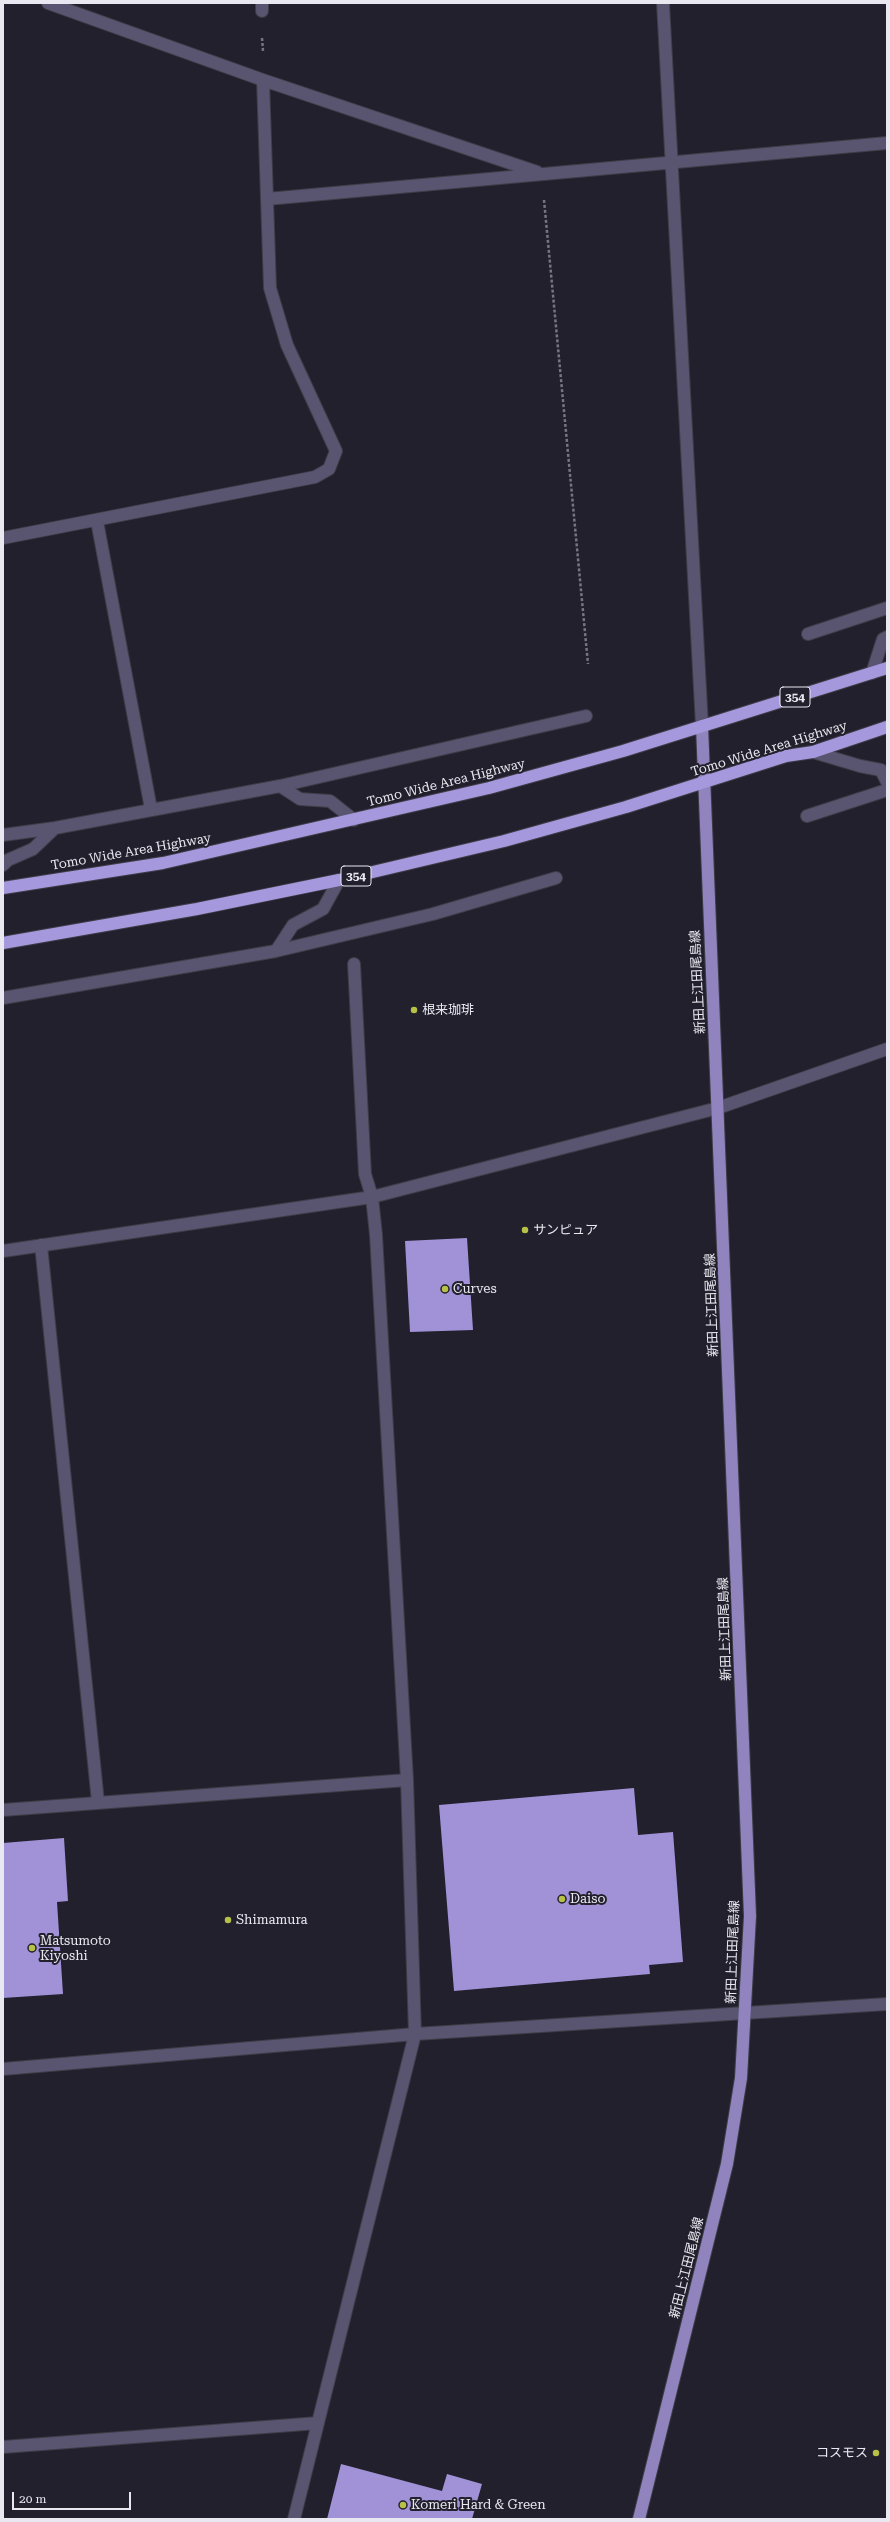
<!DOCTYPE html>
<meta charset="utf-8">
<style>
body{margin:0}
#map{position:relative;width:890px;height:2522px;overflow:hidden;background:#22202c;font-family:"Roboto Serif",serif}
canvas{display:block}
.frame{position:absolute;inset:0;border:4px solid #e9e8f0;pointer-events:none}
.scale{position:absolute;left:12px;top:2492px;width:119px;height:18px;box-sizing:border-box;border:2px solid #e9e8f0;border-top:0;padding-left:5px;font-size:12px;line-height:14px;white-space:nowrap;color:#e9e8f0;-webkit-text-stroke:3px #22202c;paint-order:stroke}
</style>
<div id="map">
<canvas width="890" height="2522"></canvas>
<div class="frame"></div>
<div class="scale">20 m</div>
</div>
<script>
const ctx = document.querySelector('canvas').getContext('2d');
ctx.lineJoin = 'round';
function paint(path, color) {
  ctx.fillStyle = color;
  ctx.fill(path, 'evenodd');
}
function shape(rows) {
  const path = new Path2D();
  for (const r of rows) {
    path.moveTo(r[0], r[1]);
    for (let i = 2; i < r.length; i += 2) path.lineTo(r[i], r[i + 1]);
  }
  return path;
}
function strokePath(path, color, width, dash) {
  ctx.strokeStyle = color;
  ctx.lineWidth = width;
  ctx.lineCap = dash ? 'butt' : 'round';
  ctx.setLineDash(dash || []);
  ctx.stroke(path);
}
function write(font, color, halo, rows, align = 'center') {
  ctx.font = font + ' "Roboto Serif","Noto Sans JP",serif';
  ctx.lineWidth = 4;
  ctx.setLineDash([]);
  ctx.textBaseline = 'middle';
  ctx.strokeStyle = halo;
  ctx.fillStyle = color;
  for (const [text, x, y, turn = 0] of rows) {
    ctx.save();
    ctx.translate(x, y);
    ctx.rotate((+turn || 0) * Math.PI / 180);
    ctx.textAlign = isNaN(turn) ? turn : align;
    if (halo) ctx.strokeText(text, 0, 0);
    ctx.fillText(text, 0, 0);
    ctx.restore();
  }
}
const building = shape([
 [467,1238,473,1330,410,1332,405,1241],
 [634,1788,638,1835,673,1832,683,1962,649,1965,650,1974,454,1991,439,1805],
 [64,1838,68,1901,57,1902,63,1994,3,1998,3,1843],
 [341,2464,442,2491,447,2474,482,2484,472,2519,327,2519]
]);
const path = shape([
 [262,38,263,51],
 [544,200,588,664]
]);
const minor = shape([
 [48,3,263,80,537,172],
 [663,3,702,726],
 [262,11,262,3],
 [267,199,887,143],
 [97,521,151,809],
 [3,538,315,477,329,469,336,451,287,345,270,288,263,80],
 [808,634,887,608],
 [872,673,883,639,887,637],
 [813,752,860,766,881,770,887,782],
 [280,786,300,799,330,801,354,820],
 [807,816,887,790],
 [3,835,55,828,280,786,586,716],
 [3,865,8,860,33,849,55,828],
 [276,951,293,925,323,909,339,880],
 [3,998,276,951,433,914,556,878],
 [41,1245,98,1802],
 [3,1251,372,1197,718,1108,887,1049],
 [3,1810,407,1780],
 [3,2069,415,2034,887,2004],
 [3,2447,318,2423],
 [294,2519,415,2034,407,1780,376,1235,372,1197,365,1174,354,964]
]);
const major = shape([
 [639,2519,727,2164,741,2078,750,1916,702,726]
]);
const highway = shape([
 [3,888,163,863,489,788,623,751,887,668],
 [3,943,197,909,339,880,504,841,626,807,786,756,813,752,887,727]
]);
const markers = [
 [414,1010,4,"#b7c147"],
 [525,1230,4,"#b7c147"],
 [445,1289,4,"#b7c147"],
 [562,1899,4,"#b7c147"],
 [228,1920,4,"#b7c147"],
 [32,1948,4,"#b7c147"],
 [876,2453,4,"#b7c147"],
 [403,2505,4,"#b7c147"]
];
const shields = [
 [795,697,30],
 [356,876,30]
];
const shieldNames = [
 ["354",795,697],
 ["354",356,876]
];
const streetNames = [
 ["Tomo Wide Area Highway",769,749,-17],
 ["Tomo Wide Area Highway",446,783,-14],
 ["Tomo Wide Area Highway",131,852,-10],
 ["新田上江田尾島線",698,982,-93],
 ["新田上江田尾島線",712,1305,-92],
 ["新田上江田尾島線",725,1629,-92],
 ["新田上江田尾島線",733,1952,-88],
 ["新田上江田尾島線",687,2268,-76]
];
const poiNames = [
 ["根来珈琲",422,1010],
 ["サンピュア",533,1230],
 ["Curves",453,1289],
 ["Daiso",570,1899],
 ["Shimamura",236,1920],
 ["Matsumoto",40,1941],
 ["Kiyoshi",40,1956],
 ["コスモス",868,2453,"right"],
 ["Komeri Hard & Green",411,2505]
];
paint(building, '#a192d7');
strokePath(minor, '#3e3c47', 14);
strokePath(major, '#3e3c47', 14);
strokePath(highway, '#3e3c47', 14);
strokePath(path, '#77757f', 2.5, [3, 2]);
strokePath(minor, '#595470', 12);
strokePath(major, '#9184be', 12);
strokePath(highway, '#a698dd', 12);
for (const [x, y, r, color] of markers) {
  const dot = new Path2D();
  dot.arc(x, y, r, 0, 2 * Math.PI);
  ctx.fillStyle = color;
  ctx.fill(dot);
  strokePath(dot, '#22202c', 1.5);
}
for (const [x, y, w] of shields) {
  const box = new Path2D();
  box.roundRect(x - w / 2, y - 10, w, 20, 3);
  ctx.fillStyle = '#22202c';
  ctx.fill(box);
  strokePath(box, '#e9e8f0', 1);
}
write('bold 12px', '#e9e8f0', null, shieldNames);
write('13px', '#e9e8f0', '#22202c', streetNames);
write('13px', '#e9e8f0', '#22202c', poiNames, 'left');
</script>
